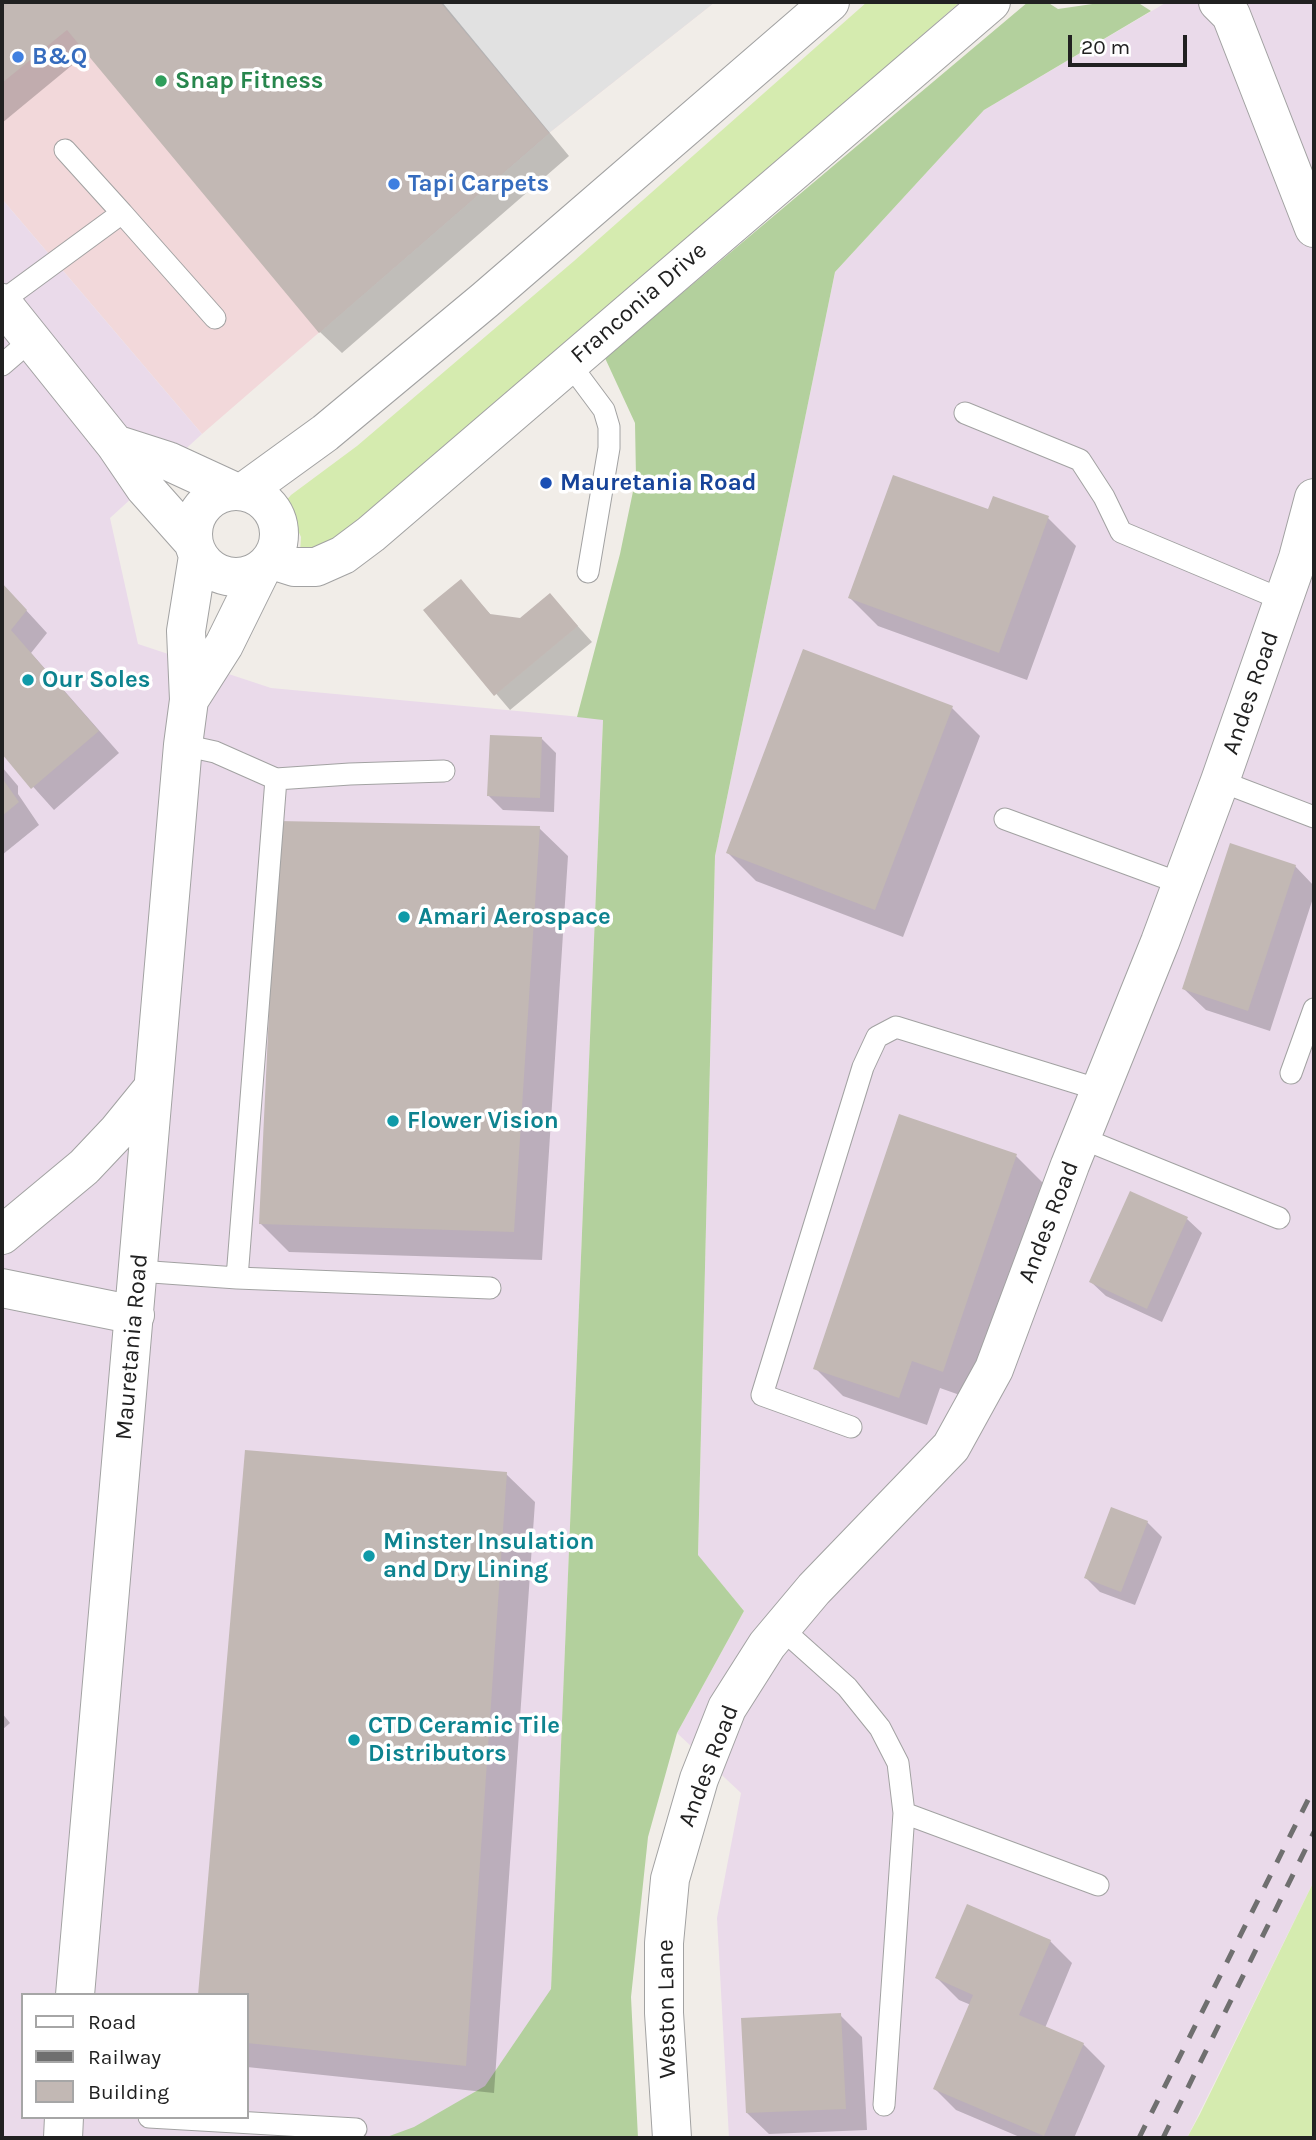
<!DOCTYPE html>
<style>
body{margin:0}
#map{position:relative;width:1316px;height:2140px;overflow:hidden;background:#f1ede8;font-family:Karla,sans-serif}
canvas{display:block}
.frame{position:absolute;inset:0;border:4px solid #212121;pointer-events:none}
.legend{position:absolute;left:21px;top:1993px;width:228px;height:126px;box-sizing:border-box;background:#fff;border:2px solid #a6a6a6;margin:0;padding:9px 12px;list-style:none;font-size:21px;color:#212121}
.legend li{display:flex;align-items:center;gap:14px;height:35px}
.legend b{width:35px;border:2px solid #a6a6a6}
.scale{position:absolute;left:1068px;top:35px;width:119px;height:32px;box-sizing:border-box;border:4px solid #212121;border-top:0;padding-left:9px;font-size:21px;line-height:24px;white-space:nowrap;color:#212121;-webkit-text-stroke:5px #fff;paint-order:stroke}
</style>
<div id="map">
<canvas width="1316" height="2140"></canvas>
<div class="frame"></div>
<ul class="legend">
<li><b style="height:9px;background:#fff"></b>Road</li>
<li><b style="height:9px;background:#6f6f6f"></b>Railway</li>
<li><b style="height:19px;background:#c2b8b4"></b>Building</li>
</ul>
<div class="scale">20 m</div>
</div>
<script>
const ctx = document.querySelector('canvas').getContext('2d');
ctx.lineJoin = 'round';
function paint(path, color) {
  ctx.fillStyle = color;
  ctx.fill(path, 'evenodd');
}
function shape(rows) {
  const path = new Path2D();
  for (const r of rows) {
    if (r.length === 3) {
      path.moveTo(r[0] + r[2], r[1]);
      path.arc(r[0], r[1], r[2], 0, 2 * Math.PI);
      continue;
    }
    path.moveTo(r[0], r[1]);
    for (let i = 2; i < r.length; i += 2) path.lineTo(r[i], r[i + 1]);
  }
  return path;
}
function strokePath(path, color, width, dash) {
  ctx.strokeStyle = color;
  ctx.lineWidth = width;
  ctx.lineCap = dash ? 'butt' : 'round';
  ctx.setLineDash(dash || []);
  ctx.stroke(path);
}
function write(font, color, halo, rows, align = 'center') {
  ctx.font = font + ' Karla,sans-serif';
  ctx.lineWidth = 7;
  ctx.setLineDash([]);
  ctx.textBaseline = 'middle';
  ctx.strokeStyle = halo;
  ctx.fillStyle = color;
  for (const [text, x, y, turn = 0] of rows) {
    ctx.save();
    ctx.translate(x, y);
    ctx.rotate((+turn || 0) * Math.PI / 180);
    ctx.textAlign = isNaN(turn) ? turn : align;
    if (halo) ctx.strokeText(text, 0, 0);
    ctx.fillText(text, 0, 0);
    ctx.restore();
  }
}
const commercial = shape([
 [2,2,715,2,549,133,202,434,2,199]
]);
const industrial = shape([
 [1167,2,1314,2,1314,1881,1187,2138,729,2138,717,1918,741,1793,677,1733,744,1611,698,1556,715,856,835,272,984,110],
 [2,199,202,434,110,518,138,644,271,688,603,719,545,2138,2,2138],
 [23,1995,247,1995,247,2117,23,2117]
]);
const grass = shape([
 [867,2,960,2,355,533,300,553,301,537,285,502,291,495,357,446,574,261],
 [1314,1881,1314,2138,1187,2138,1200,2114]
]);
const forest = shape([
 [1028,2,1047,2,1058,9,1106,2,1137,2,1151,11,984,110,835,272,715,856,698,1555,744,1611,677,1733,648,1837,631,1997,638,2138,384,2138,414,2127,485,2086,551,1989,603,720,577,717,620,554,636,477,635,423,605,358]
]);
const parking = shape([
 [440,2,715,2,549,133]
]);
const shadow = shape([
 [2,2,442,2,569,156,342,353,320,332,88,52,2,123],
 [989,512,1048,518,1076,546,1027,680,878,626,850,598],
 [460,581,492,616,521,620,550,595,592,642,510,710,425,610],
 [2,584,47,633,31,653,119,753,54,810,2,752],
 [952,708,980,736,903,937,756,881,728,853],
 [542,739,556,753,554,812,503,810,488,795],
 [2,767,18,786,18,794,39,825,2,855],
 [539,828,568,856,542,1260,289,1252,261,1224],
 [1295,866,1314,886,1314,895,1270,1031,1206,1010,1184,989],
 [1016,1156,1044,1184,971,1399,940,1388,927,1425,843,1396,815,1368],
 [1187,1219,1202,1233,1162,1322,1106,1296,1091,1282],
 [506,1474,535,1502,494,2093,247,2067,247,1995],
 [1147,1522,1162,1537,1135,1605,1100,1592,1086,1578],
 [2,1713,10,1723,2,1730],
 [968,1906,1050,1941,1072,1963,1045,2028,1083,2044,1105,2066,1074,2138,1022,2138,956,2110,935,2089,971,2005,959,2000,937,1978],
 [840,2015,862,2037,867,2130,769,2134,747,2113]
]);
const building = shape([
 [2,2,440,2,549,133,319,333,67,30,2,83],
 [893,475,988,509,993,496,1049,516,999,653,848,598],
 [461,579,490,614,520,618,550,593,578,626,494,696,423,610],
 [2,583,27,610,11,630,99,731,31,789,2,754],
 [803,649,953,706,875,910,726,853],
 [490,735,542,737,540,798,487,796],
 [2,778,19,802,2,816],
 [278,821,540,826,514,1232,259,1224],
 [1230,843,1296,865,1248,1011,1182,989],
 [899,1114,1017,1154,943,1372,912,1361,899,1398,813,1369],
 [1130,1191,1188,1217,1147,1309,1089,1282],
 [245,1450,507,1472,466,2066,247,2043,247,1995,198,1995],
 [1111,1507,1148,1521,1121,1592,1084,1578],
 [967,1904,1051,1940,1019,2015,1084,2043,1044,2136,933,2089,973,1995,935,1978],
 [841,2013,846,2109,746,2113,741,2018]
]);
const service = shape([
 [65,150,122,213],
 [2,301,122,213,215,318],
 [569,363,604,410,609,427,609,448,588,572],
 [2,365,31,340],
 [965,413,1080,460,1104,497,1121,532,1283,600],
 [276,779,350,774,444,771],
 [1220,781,1314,817],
 [1005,819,1182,884],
 [1291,1073,1314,1009],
 [1081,1138,1279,1218],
 [138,1271,237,1278,276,779,215,752,183,745],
 [237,1278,490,1288],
 [851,1427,762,1395,863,1067,877,1037,896,1027,1100,1090],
 [781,1628,847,1687,880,1728,898,1763,904,1813,884,2105],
 [904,1813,1098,1885],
 [149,2117,356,2129]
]);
const minor = shape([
 [2,303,115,444,145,488,193,542],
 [115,444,168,461,231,490],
 [236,534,43],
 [245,491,325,433,485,300,830,2],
 [272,560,294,567,316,567,343,555,371,534,991,2],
 [189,700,224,645,261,570],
 [2,1235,84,1167,118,1131,153,1088],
 [2,1288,135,1315],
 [75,1995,183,745,189,700,186,631,198,556],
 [63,2138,64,2117]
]);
const tertiary = shape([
 [1218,2,1231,15,1314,228],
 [672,2138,664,2013,664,1943,670,1879,699,1779,727,1708,767,1645,814,1589,951,1447,994,1369,1070,1165,1160,942,1220,781,1298,558,1314,498]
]);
const rail = shape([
 [1139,2138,1314,1788],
 [1163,2138,1314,1832]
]);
const markers = [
 [18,57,7,"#3f7fe0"],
 [161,81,7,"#2e9e5b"],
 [394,184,7,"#3f7fe0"],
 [546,483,7,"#1a4fb4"],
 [28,680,7,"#0f9aa8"],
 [404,917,7,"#0f9aa8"],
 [393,1121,7,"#0f9aa8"],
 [369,1556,7,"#0f9aa8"],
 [354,1740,7,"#0f9aa8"]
];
const shopNames = [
 ["B&Q",32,57],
 ["Tapi Carpets",408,184]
];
const leisureNames = [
 ["Snap Fitness",175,81]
];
const streetNames = [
 ["Franconia Drive",639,303,-41],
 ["Andes Road",1251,693,-71],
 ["Andes Road",1049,1222,-69],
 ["Mauretania Road",132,1347,-85],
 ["Andes Road",709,1766,-69],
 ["Weston Lane",667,2009,-91]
];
const transitNames = [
 ["Mauretania Road",560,483]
];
const cultureNames = [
 ["Our Soles",42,680],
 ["Amari Aerospace",418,917],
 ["Flower Vision",407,1121],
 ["Minster Insulation",383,1542],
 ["and Dry Lining",383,1570],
 ["CTD Ceramic Tile",368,1726],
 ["Distributors",368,1754]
];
paint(commercial, '#f2d8da');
paint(industrial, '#eadaea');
paint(grass, '#d5ebaf');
paint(forest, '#b3d09d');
paint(parking, '#e1e1e1');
paint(shadow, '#0003');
paint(building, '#c2b8b4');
strokePath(service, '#a2a2a2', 23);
strokePath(minor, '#a2a2a2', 40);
strokePath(tertiary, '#a2a2a2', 40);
strokePath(service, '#fff', 21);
strokePath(minor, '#fff', 38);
strokePath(tertiary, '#fff', 38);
strokePath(rail, '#6f6f6f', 5, [14, 14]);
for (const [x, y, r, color] of markers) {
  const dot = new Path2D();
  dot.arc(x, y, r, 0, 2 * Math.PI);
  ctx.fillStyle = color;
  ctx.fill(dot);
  strokePath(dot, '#fff', 2.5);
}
write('bold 24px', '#366cbe', '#fff', shopNames, 'left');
write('bold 24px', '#27864d', '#fff', leisureNames, 'left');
write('24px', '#212121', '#fff', streetNames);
write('bold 24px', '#164399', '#fff', transitNames, 'left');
write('bold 24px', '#0d838f', '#fff', cultureNames, 'left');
</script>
